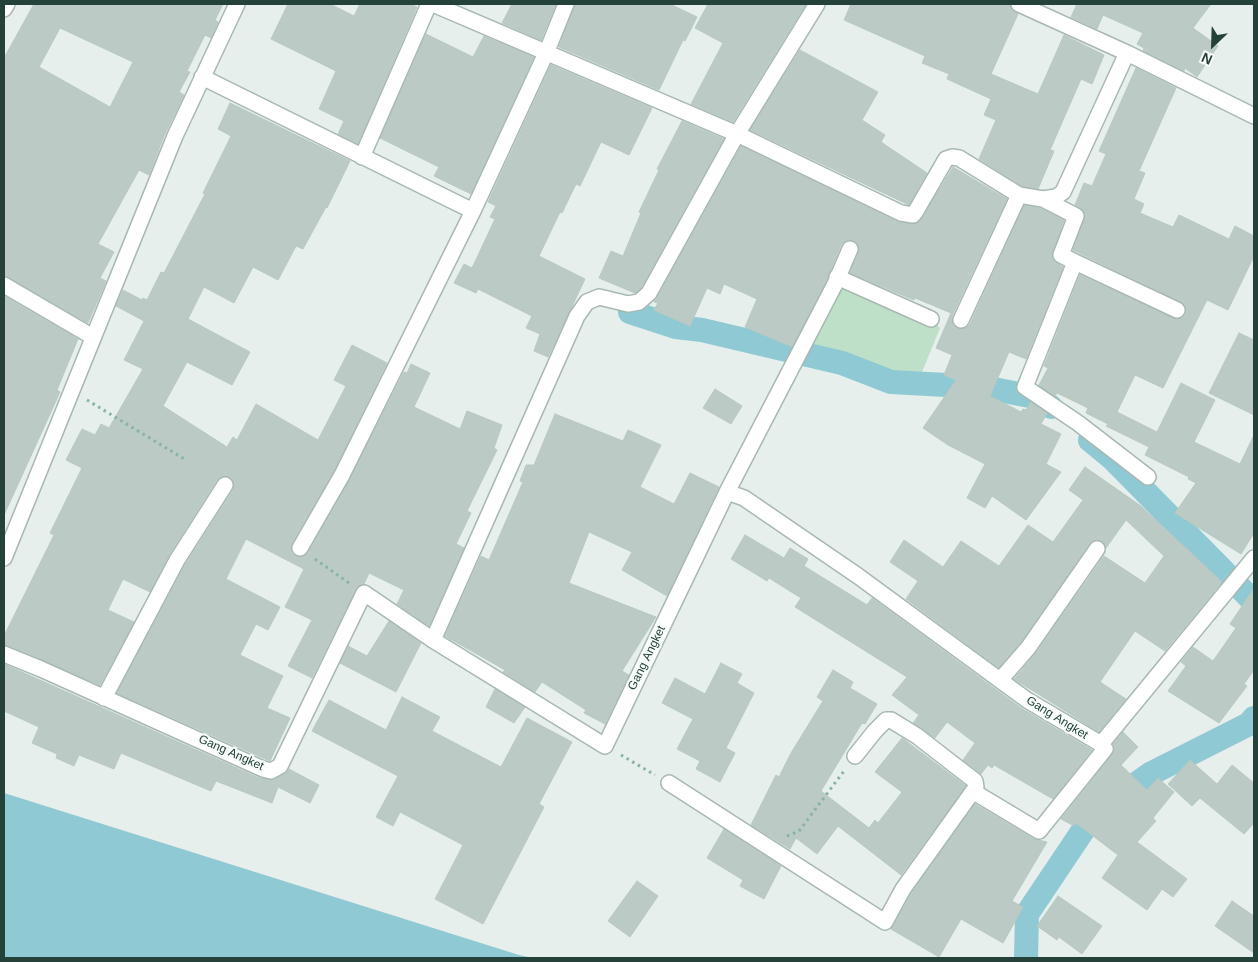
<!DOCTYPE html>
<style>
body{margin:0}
#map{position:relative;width:1258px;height:962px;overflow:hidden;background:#e6efeb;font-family:Arial,sans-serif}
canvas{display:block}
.frame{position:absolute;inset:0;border:5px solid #24423a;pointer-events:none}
.north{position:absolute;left:1188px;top:20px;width:50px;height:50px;-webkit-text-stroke:4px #f7fbf9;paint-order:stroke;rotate:204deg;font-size:14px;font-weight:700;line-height:20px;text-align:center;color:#24423a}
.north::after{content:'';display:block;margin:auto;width:18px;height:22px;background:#24423a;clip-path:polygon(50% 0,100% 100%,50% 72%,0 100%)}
</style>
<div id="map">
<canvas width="1258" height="962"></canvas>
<div class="frame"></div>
<div class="north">N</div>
</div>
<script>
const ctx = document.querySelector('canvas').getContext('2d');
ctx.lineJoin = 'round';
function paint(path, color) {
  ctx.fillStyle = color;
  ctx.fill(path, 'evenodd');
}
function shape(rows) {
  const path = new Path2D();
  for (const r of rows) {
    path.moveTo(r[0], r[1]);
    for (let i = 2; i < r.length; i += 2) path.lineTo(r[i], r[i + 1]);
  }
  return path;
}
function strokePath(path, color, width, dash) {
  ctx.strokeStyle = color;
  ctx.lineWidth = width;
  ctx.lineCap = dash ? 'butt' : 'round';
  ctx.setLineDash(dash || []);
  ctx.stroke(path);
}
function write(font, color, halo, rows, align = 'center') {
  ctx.font = font + ' Arial,sans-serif';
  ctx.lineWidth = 4.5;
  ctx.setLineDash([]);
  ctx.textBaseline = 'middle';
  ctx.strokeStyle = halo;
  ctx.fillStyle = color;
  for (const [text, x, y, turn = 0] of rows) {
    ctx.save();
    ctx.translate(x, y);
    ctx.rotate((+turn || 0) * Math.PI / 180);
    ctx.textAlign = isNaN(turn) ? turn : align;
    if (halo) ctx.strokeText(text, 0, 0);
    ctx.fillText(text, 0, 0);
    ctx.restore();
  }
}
const green = shape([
 [837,277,931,319,940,328,920,377,905,376,861,365,827,353,807,339]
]);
const water = shape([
 [4,793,519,955,533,958,4,958]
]);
const canal = shape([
 [630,312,676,327,702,330,842,363,891,382,983,387,1040,398,1051,407],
 [1090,440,1113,459,1254,602],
 [1026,958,1027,914,1094,814,1150,774,1249,724,1254,718]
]);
const building = shape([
 [34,4,223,4,215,20,218,22,211,38,205,35,187,71,190,72,179,92,184,95,164,136,149,175,139,170,98,244,114,252,100,278,106,281,88,323,4,276,4,58,34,4],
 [60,28,133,62,110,107,39,67,60,28],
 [288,4,330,4,354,16,360,4,410,4,417,7,358,144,338,134,344,121,319,109,336,71,271,39,288,4],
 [512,4,556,4,541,40,502,23,512,4],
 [575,4,670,4,697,17,685,41,683,40,659,90,559,47,575,4],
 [708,4,806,4,733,122,691,104,723,43,695,28,708,4],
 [851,4,1010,4,1012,10,1018,14,991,74,1038,94,1064,35,1104,55,1092,84,1081,79,1050,150,1054,151,1038,189,1022,186,979,159,996,120,984,115,991,99,947,79,949,74,922,63,925,56,844,20,851,4],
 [1077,4,1211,4,1193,28,1218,46,1197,77,1185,68,1184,71,1143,51,1144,48,1137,44,1143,33,1103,15,1097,29,1071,17,1077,4],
 [426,34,473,57,484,36,534,57,471,194,434,176,439,167,380,138,426,34],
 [800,50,878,92,862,120,885,135,881,142,927,173,909,205,750,130,800,50],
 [551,65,652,108,629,155,601,142,580,186,576,184,562,213,560,212,539,256,585,279,548,357,534,351,540,334,526,328,532,316,478,289,476,293,454,283,464,264,472,268,495,219,490,217,496,206,488,202,551,65],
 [1136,68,1176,88,1139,171,1145,173,1134,199,1144,204,1140,213,1173,227,1179,215,1229,239,1235,226,1254,236,1254,256,1228,310,1207,300,1163,388,1135,375,1117,412,1157,432,1181,383,1215,400,1194,442,1240,464,1254,435,1254,533,1241,554,1175,513,1196,483,1188,479,1189,477,1145,455,1149,447,1106,426,1108,424,1086,413,1088,408,1057,393,1055,396,1039,385,1048,368,1044,366,1080,275,1173,318,1182,318,1186,314,1185,305,1181,302,1073,250,1085,215,1083,210,1075,205,1084,183,1092,186,1106,154,1099,151,1136,68],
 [230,103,350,161,327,208,326,207,303,249,296,246,278,280,253,267,234,303,204,287,188,319,250,352,232,385,187,362,163,406,227,447,233,437,237,440,256,404,318,440,346,386,334,380,352,345,387,363,334,471,292,543,292,552,300,557,308,553,350,479,404,372,407,373,411,364,430,373,414,407,460,429,467,411,502,425,494,448,497,450,467,511,471,513,456,544,464,548,429,626,397,604,404,590,369,573,364,584,356,589,312,678,288,666,312,620,285,607,304,569,246,539,226,579,280,607,268,630,256,624,240,655,283,676,267,708,290,718,270,761,117,693,185,565,233,490,233,481,230,477,221,477,217,480,169,555,150,592,123,579,108,610,134,622,100,685,4,645,4,636,54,535,50,533,82,468,66,460,82,429,95,435,101,424,109,428,143,369,124,360,144,321,116,306,123,290,142,300,143,298,147,300,161,272,164,273,205,194,203,193,231,136,218,129,230,103],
 [682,121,724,139,642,287,635,293,599,278,611,251,623,256,641,213,639,212,659,170,657,169,682,121],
 [741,146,899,222,912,224,920,221,953,167,1007,199,952,316,953,325,958,329,966,328,970,324,1024,205,1040,208,1064,220,1052,256,1054,261,1063,267,1026,359,1009,352,990,396,1021,412,1023,409,1026,410,1031,402,1047,413,1041,424,1061,434,1046,464,1061,472,1026,520,992,496,985,508,967,498,985,464,948,445,923,428,956,380,944,375,952,355,936,348,951,313,915,298,914,300,850,273,859,248,854,241,848,240,841,245,827,280,792,347,745,327,757,299,724,284,720,294,707,288,690,326,654,310,658,303,654,302,741,146],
 [4,296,78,339,57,390,60,392,4,515,4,296],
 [1239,333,1254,340,1254,415,1209,393,1239,333],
 [715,389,742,406,731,424,703,408,715,389],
 [555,414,623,441,628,430,661,445,640,487,674,504,690,473,719,487,667,596,622,570,632,552,589,532,569,583,656,617,622,671,629,675,605,724,584,713,586,710,542,682,535,692,503,672,505,670,445,636,481,556,489,560,523,482,520,481,526,465,534,465,555,414],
 [1085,467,1141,506,1222,582,1165,651,1135,631,1100,682,1126,699,1099,732,1014,679,1036,653,1104,556,1145,583,1164,556,1126,520,1106,548,1103,542,1098,540,1089,544,1021,642,999,668,906,599,918,581,890,562,904,540,943,567,961,541,999,566,1028,525,1053,542,1083,500,1069,490,1085,467],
 [745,535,784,558,790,548,808,559,804,566,867,605,872,598,1021,708,1092,750,1053,799,994,765,992,768,988,765,981,774,963,760,975,743,947,722,935,738,913,723,919,715,892,695,907,677,795,607,801,598,769,578,767,581,731,559,745,535],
 [1254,588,1254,670,1244,684,1247,686,1219,723,1168,691,1186,666,1181,662,1193,647,1213,661,1236,628,1230,624,1254,588],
 [389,621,421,643,396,692,340,663,348,646,367,656,389,621],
 [721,663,742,674,737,683,754,693,726,748,735,753,720,782,696,769,700,761,677,749,693,719,662,703,675,678,705,694,721,663],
 [4,664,259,778,275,779,289,769,319,785,310,803,278,787,272,803,216,781,211,791,121,753,114,769,79,755,74,766,56,758,57,754,32,743,39,727,4,711,4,664],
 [833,670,853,682,850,688,877,704,865,724,862,723,821,791,869,828,875,820,878,823,902,792,875,772,902,738,966,786,901,875,838,826,817,854,796,838,790,849,751,825,776,775,779,777,791,753,823,701,817,697,833,670],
 [495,689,525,707,514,723,486,707,495,689],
 [402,697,440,717,432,731,501,767,527,718,572,742,539,804,544,807,483,924,435,899,463,845,400,812,393,826,376,817,398,776,312,731,329,700,386,730,402,697],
 [1123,732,1138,747,1121,765,1147,790,1158,778,1174,792,1153,818,1156,821,1137,842,1187,879,1173,897,1162,889,1147,910,1102,878,1118,855,1076,823,1074,826,1061,819,1112,755,1113,744,1123,732],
 [1190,760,1217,784,1232,765,1254,783,1254,823,1244,834,1200,798,1192,806,1168,784,1190,760],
 [975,804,1034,839,1047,842,1012,901,1023,907,1003,943,961,919,939,957,891,929,911,894,975,804],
 [724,829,781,866,764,899,740,886,743,880,707,858,724,829],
 [637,881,658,896,630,937,608,921,637,881],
 [1058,896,1102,926,1082,954,1059,937,1057,940,1037,926,1058,896],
 [1232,901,1254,916,1254,953,1215,926,1232,901]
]);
const path = shape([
 [87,400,186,460],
 [315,559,349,583],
 [621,755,655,775],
 [787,836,799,831,844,771]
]);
const minor = shape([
 [433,4,737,134,901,213,913,215,916,211,946,159,952,157,959,158,1019,195],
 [1019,4,1127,53,1254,116],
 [4,9,7,4],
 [202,77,473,211],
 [362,157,429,4],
 [1043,199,1076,216,1061,255,1075,262],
 [837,277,931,319],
 [4,285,93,337],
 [961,320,1019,195,1043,199,1056,197,1063,192,1127,53],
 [1148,477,1078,423,1025,387,1075,262,1177,310],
 [727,492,835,284,850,249],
 [300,548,342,475,473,211,547,51,566,4],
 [4,558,175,136,237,4],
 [433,640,577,316,587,302,599,297,628,304,639,302,649,293,737,134,817,4],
 [4,654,41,669,263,769,271,771,280,766,364,593,433,640,605,746,727,492,744,498,858,576,1027,700,1101,744,1254,558],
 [1001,679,1028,648,1097,549],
 [104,698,177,560,225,485],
 [669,783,885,922,903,889,976,787,975,781,917,736,891,720,886,720,875,731,855,756],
 [974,792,1039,831,1105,749,1101,744]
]);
const streetNames = [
 ["Gang Angket",647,658,-64],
 ["Gang Angket",1057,718,32],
 ["Gang Angket",231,753,24]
];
paint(green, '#bfe0c8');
paint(water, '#8ec9d4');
strokePath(canal, '#8ec9d4', 24);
paint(building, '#bbcac4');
strokePath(building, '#b8c9c2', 1);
strokePath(minor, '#a8b8b2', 18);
strokePath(path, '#86b3a5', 3, [2.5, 4]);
strokePath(minor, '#fff', 15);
write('12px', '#24423a', '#f7fbf9', streetNames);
</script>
